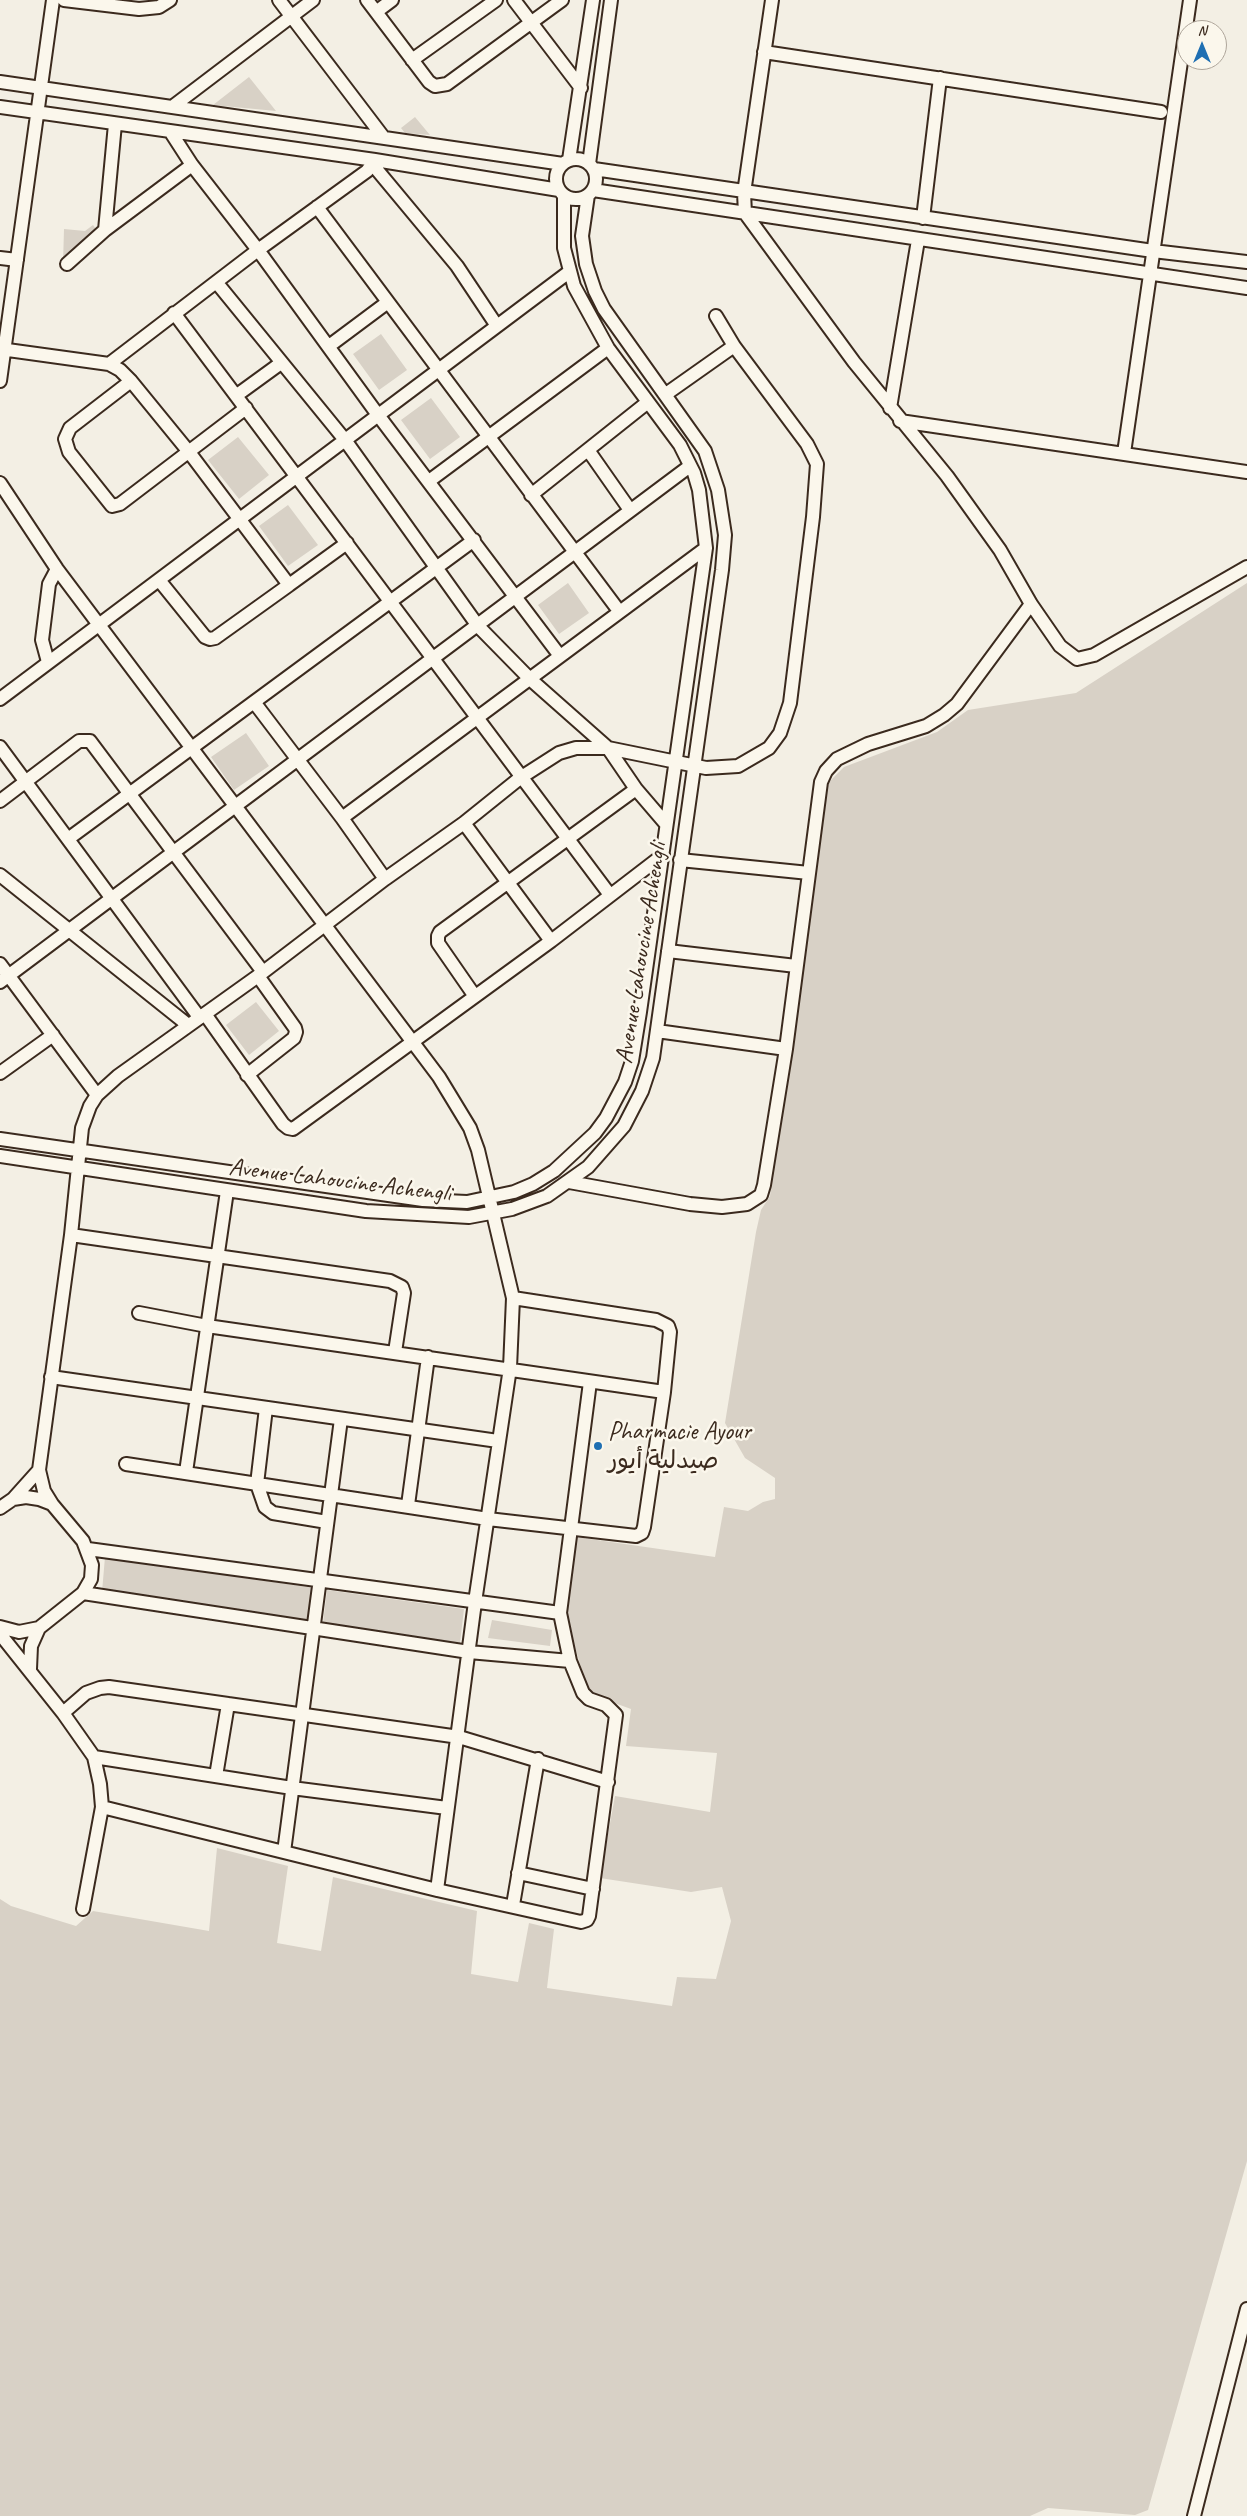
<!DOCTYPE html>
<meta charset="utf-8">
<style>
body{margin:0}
#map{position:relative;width:1247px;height:2516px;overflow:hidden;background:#f3efe4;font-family:Caveat,sans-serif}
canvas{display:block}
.north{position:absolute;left:1177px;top:20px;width:50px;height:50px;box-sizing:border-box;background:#fbf7ec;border:1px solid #aea59a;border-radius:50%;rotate:0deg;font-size:14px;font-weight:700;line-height:20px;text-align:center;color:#3b2a1e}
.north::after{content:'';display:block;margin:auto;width:18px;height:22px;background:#1f6fb2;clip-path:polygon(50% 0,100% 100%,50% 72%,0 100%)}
</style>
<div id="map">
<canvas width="1247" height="2516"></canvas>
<div class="north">N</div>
</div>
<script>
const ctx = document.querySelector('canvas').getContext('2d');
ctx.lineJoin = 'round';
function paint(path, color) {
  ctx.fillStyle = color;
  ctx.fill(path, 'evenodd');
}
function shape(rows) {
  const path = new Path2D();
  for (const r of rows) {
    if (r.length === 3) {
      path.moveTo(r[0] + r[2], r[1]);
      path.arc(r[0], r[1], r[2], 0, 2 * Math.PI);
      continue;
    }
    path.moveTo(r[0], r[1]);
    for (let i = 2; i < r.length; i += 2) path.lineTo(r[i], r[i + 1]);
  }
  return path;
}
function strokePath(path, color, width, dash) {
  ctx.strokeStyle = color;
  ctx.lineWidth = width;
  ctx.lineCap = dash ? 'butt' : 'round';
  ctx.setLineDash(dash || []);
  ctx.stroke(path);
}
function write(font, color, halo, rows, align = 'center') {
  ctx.font = font + ' Caveat,"Playpen Sans Arabic",sans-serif';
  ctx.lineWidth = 5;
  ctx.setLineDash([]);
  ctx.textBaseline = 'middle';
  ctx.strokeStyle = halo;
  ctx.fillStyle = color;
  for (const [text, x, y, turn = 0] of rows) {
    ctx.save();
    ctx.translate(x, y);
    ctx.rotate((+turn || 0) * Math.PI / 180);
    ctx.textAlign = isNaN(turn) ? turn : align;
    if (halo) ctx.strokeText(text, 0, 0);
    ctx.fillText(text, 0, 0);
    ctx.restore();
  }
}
const green = shape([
 [249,77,276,111,213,105],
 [415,117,430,135,405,133,401,128],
 [93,225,98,232,63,264,64,229,85,231],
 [381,334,407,370,379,390,353,354],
 [431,398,460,437,430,459,401,420],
 [238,437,269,475,239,499,208,460],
 [288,505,318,545,288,566,259,526],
 [568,583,589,613,559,634,538,605],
 [1247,583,1247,2161,1148,2510,1135,2515,1048,2508,1030,2516,0,2516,0,1899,11,1906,76,1926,93,1911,209,1931,217,1848,288,1866,277,1943,321,1951,333,1877,477,1911,471,1974,518,1982,529,1923,554,1929,547,1988,672,2006,677,1977,716,1979,731,1921,722,1887,691,1892,600,1878,615,1796,710,1812,717,1753,626,1746,631,1709,598,1697,586,1685,564,1609,576,1537,715,1557,724,1507,748,1511,763,1502,775,1499,775,1478,745,1458,725,1423,756,1232,761,1210,770,1196,828,783,844,767,937,732,968,710,1076,693],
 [246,733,269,766,234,790,211,757],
 [256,1002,279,1031,249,1055,226,1025],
 [105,1557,314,1588,310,1622,102,1592],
 [327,1590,464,1609,460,1643,323,1623],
 [492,1620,552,1630,550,1646,488,1638]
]);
const minor = shape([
 [64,0,139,9,159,7,170,0],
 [279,0,384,138],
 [367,0,429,82,435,86,447,84,562,0],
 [514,0,581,88],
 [772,0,744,193,745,213,854,362,947,476,1000,550,1031,604,1060,646,1077,659,1094,655,1247,567],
 [376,12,392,0],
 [764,52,1161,112],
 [412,60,496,0],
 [0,82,563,164],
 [0,107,375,160,559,190],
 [172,107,313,0],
 [170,131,192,165,258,250,378,415,560,656],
 [576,179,20],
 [569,160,593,0],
 [589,164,611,0],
 [373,165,457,266,497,326],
 [594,169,1153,251,1247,262],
 [593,190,1247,288],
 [317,207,619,611],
 [923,218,940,78],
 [105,230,115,124],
 [0,258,17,260],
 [67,264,105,230,192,165],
 [217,283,345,440,478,626,530,679,608,748,636,789,666,824],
 [174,313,610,895],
 [329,346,388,302],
 [0,349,109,364,258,250,367,171,375,160],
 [109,364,120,370,131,381,189,452,289,585,347,543],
 [0,381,53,0],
 [131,381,70,428,65,439,69,452,112,506,120,504,246,408],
 [666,394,734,346],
 [237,395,281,363],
 [890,408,918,240],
 [900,421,1247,472],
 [588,450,630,510],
 [1124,453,1190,0],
 [429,481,608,348],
 [0,483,57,569,439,1077,470,1128,478,1150,513,1298,510,1368,475,1602,437,1890],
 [531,495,648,402],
 [159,580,205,637,210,639,215,638,289,585],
 [48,662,42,640,49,584,57,569],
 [0,699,569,272],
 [254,702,342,818],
 [0,747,199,1017],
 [0,801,79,741,90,741,263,972],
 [464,823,551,941],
 [68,839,474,540],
 [680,860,809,873],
 [0,875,188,1025],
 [385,879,342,818,706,548],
 [668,951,796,966],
 [0,964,97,1095],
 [0,982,690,466],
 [474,995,438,943,438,936,440,932,636,789],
 [205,1014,283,1124,288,1128,293,1129,551,941,663,855],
 [657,1031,786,1049],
 [0,1073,53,1035],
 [247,1075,294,1038,296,1032,295,1028,258,976],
 [0,1139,423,1200,467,1202,514,1192,533,1184,554,1171,595,1133,606,1118,625,1082,632,1061,640,1012,706,548,699,490,694,473,680,445,608,348,574,286,564,248,564,195],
 [0,1156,366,1211,469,1217,512,1209,547,1196,588,1167,624,1126,642,1091,653,1058,722,570,725,535,718,490,705,451,604,309,595,291,586,264,582,236,588,195],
 [569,1182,690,1204,722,1207,747,1204,761,1195,764,1185,786,1049,821,782,826,771,837,759,868,744,926,726,944,715,957,704,1031,604],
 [71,1235,390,1281,402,1287,404,1293,395,1352],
 [139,1313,207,1326,664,1392],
 [51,1377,498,1441],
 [266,1408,257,1484,265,1507,273,1513,327,1522],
 [126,1464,488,1519,636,1536,642,1533,644,1527,664,1392,670,1332,668,1326,656,1320,513,1298],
 [186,1472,227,1191],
 [13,1499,39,1470],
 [52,1504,44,1491,39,1470,71,1235,82,1128,90,1106,97,1095,118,1076,258,976,385,879,464,823,520,778,559,753,576,748,608,748,706,768,738,766,769,748,780,733,790,703,813,517,817,464,807,444,734,346,716,316],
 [408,1505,428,1357],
 [0,1508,13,1499,26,1497,39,1499,52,1504,83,1541,92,1565,91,1579,83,1593,39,1628,19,1632,0,1627],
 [88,1549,560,1613],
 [83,1593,469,1652,570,1661],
 [0,1634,63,1713,94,1757,100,1784,102,1807,83,1909],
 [30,1669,31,1646,39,1628],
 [63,1713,86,1693,100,1688,109,1687,459,1737,608,1782],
 [94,1757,292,1788,447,1808],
 [216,1776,228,1704],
 [102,1807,437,1890,581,1922,587,1920,589,1916,616,1715,606,1705,589,1699,583,1693,570,1661,560,1613,590,1382],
 [284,1852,341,1419],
 [518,1873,593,1889],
 [513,1905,538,1759],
 [1194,2516,1247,2309]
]);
const markers = [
 [598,1446,5,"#1f6fb2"]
];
const streetNames = [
 ["Avenue Lahoucine Achengli",642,953,-81],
 ["Avenue Lahoucine Achengli",340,1181,7]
];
const poiNames = [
 ["Pharmacie Ayour",608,1432],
 ["صيدلية أيور",608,1461]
];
paint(green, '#d8d1c6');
strokePath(minor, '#3b2a1e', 16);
strokePath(minor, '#fbf7ec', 12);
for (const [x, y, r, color] of markers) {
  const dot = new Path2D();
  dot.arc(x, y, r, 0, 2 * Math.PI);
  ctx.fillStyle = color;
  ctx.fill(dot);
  strokePath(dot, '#fbf7ec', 2);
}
write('25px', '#3b2a1e', '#fbf7ec', streetNames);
write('25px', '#3b2a1e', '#fbf7ec', poiNames, 'left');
</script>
